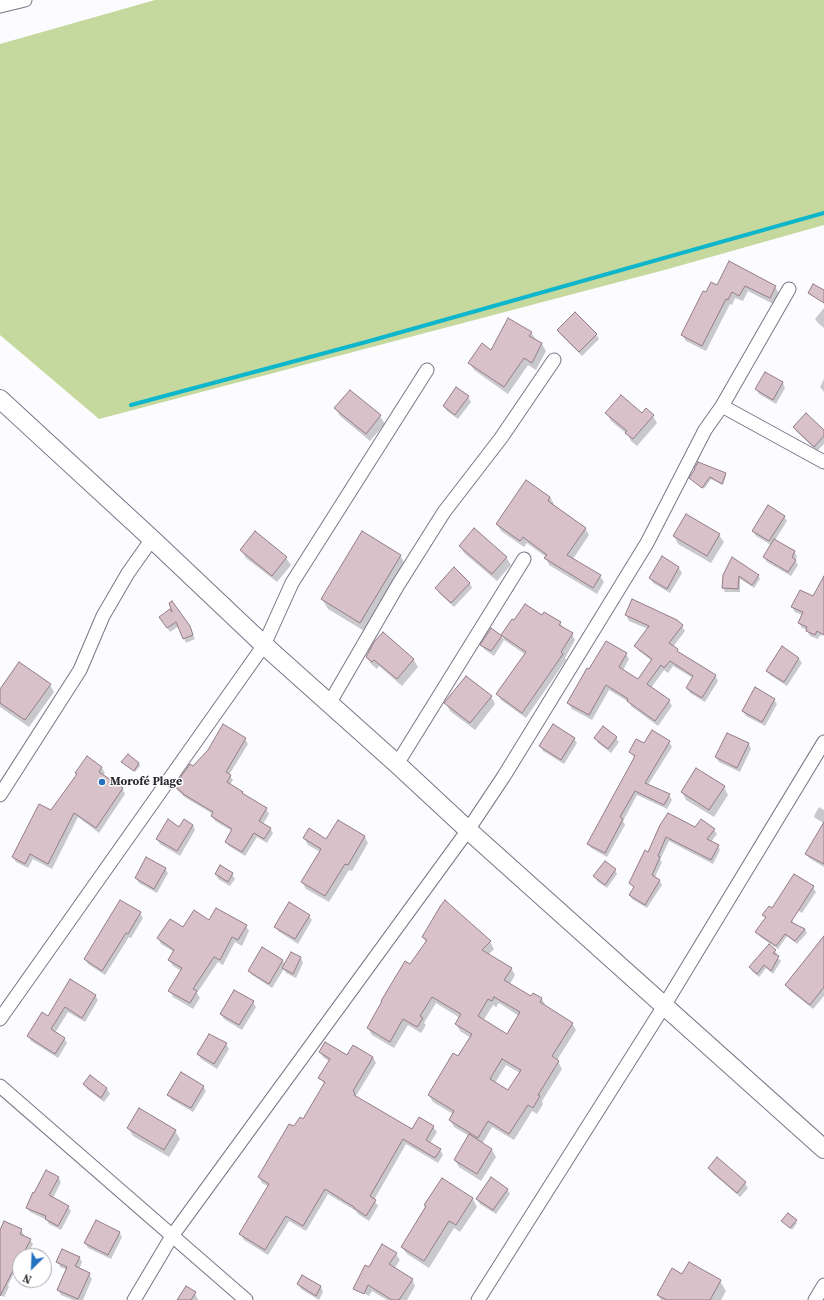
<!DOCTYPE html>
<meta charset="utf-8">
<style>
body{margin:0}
#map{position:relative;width:824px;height:1300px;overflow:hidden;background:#fcfbff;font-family:"Source Serif 4",serif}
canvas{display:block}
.north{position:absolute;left:12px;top:1248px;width:40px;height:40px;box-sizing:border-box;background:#fff;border:1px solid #aaa9ac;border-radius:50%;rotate:204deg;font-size:11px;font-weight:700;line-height:16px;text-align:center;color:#2a2830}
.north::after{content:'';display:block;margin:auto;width:14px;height:18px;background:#2471c0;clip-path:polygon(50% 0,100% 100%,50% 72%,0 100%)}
</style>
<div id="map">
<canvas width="824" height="1300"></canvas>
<div class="north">N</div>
</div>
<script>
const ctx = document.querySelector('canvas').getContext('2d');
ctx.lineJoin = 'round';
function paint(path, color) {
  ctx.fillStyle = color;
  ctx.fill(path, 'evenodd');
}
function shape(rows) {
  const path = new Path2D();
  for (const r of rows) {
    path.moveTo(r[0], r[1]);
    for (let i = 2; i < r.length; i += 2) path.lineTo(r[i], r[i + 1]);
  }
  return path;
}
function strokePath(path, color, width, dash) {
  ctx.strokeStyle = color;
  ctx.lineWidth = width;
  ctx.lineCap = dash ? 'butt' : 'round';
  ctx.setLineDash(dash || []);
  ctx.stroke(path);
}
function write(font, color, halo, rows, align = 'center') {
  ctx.font = font + ' "Source Serif 4",serif';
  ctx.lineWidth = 3;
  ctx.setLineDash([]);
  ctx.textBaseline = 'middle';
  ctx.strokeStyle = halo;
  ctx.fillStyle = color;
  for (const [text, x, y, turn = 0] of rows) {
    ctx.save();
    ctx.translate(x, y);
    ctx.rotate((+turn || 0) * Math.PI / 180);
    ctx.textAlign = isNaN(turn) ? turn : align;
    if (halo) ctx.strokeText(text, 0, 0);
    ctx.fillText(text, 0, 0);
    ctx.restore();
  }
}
const green = shape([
 [155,0,824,0,824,225,668,269,99,419,0,335,0,44]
]);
const shadow = shape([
 [730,263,775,287,779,293,773,304,748,291,743,301,735,298,732,305,730,304,706,351,686,341,682,335,706,294,718,286],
 [824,308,824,328,818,323,815,319],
 [558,331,596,334,599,339,582,356,561,335],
 [531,332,536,340,542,344,546,351,536,370,528,365,508,394,474,370,470,363,491,351],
 [766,373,783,383,785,388,776,404,759,394,756,389],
 [824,379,824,392,820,387],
 [350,391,380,416,385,424,370,441,340,416,335,408],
 [468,397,471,402,458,419,447,411,444,406],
 [607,414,653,416,657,423,637,446,631,441,628,435,611,421],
 [794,428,824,432,824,444,817,451,797,432],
 [725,474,726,476,723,485,711,479,704,489,690,478],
 [550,497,554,504,553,505,585,528,589,535,573,559,600,576,604,582,597,594,549,565,546,558,546,557,527,543,524,547,501,531,497,524],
 [784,516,787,521,775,540,795,552,797,557,795,560,798,565,791,576,767,562,764,557,771,545,756,536,753,531],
 [719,535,724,542,711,563,678,544,674,536],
 [460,546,506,557,511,565,497,581,464,553],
 [241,550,286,558,291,565,277,582,246,558],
 [400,555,406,566,366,632,328,609,322,599],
 [662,558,679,568,682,573,670,593,653,583,650,578],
 [724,575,758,575,760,579,754,588,740,579,740,592,725,592,723,588],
 [824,578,824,630,821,636,819,636,818,639,810,636,807,630,802,628,799,623,802,615,795,612,792,607,814,597],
 [470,583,472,588,454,607,439,593,436,588],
 [170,610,191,631,195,639,186,643,179,626,170,632,163,621],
 [626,615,682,626,685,631,673,647,679,653,715,675,718,681,705,702,690,693,687,688,693,678,673,666,668,673,664,670,651,688,669,701,672,706,658,726,631,706,629,702,609,690,592,720,572,709,568,703,590,671,626,654,629,659,623,670,638,680,652,661,639,651,636,646,648,629,629,621],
 [543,616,560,622,563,628,572,634,575,640,565,658,566,660,526,718,501,700,498,695,526,655,504,640,494,656,484,649,482,645,491,630,504,639,502,635,514,622],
 [383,633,414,660,418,667,402,686,379,666,377,669,371,664,367,657],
 [782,648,799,659,802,663,787,686,770,675,767,671],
 [50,685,54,692,29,727,0,707,0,691],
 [491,696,495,704,475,730,450,711,446,703],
 [774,700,777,704,765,726,746,716,743,711],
 [728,734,749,744,751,749,740,772,719,762,716,757],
 [595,738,616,738,619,742,611,753,598,743],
 [245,739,248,744,229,775,233,780,230,785,242,793,244,796,266,809,269,814,263,824,270,828,273,833,267,843,257,837,245,856,229,846,226,842,232,831,215,821,212,816,213,814,186,798,178,791,175,786,193,768],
 [574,739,577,743,564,764,543,751,540,746],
 [669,742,672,747,648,785,669,795,672,800,667,809,637,795,623,821,625,825,607,857,591,848,588,844,635,758,630,752,644,744],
 [87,758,102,768,105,773,103,775,122,788,125,794,99,833,78,817,52,869,33,859,28,868,16,862,13,857,52,812,77,775,76,773],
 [139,763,140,766,135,772,124,764],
 [724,787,728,795,714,817,686,800,682,792],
 [819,807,824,810,824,823,815,818,814,816],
 [338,821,365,837,368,843,352,871,349,870,329,902,306,889,302,882,320,852,308,845,304,838,327,840],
 [193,825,195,830,180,856,160,844,157,839,179,828],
 [661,826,714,830,717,834,711,842,718,846,720,850,713,864,669,841,660,860,662,862,655,877,659,880,662,885,647,908,632,899,630,895,634,888,630,883,649,853],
 [824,835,824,867,809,858,807,854],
 [165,868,168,873,157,893,139,883,136,878],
 [615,870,617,874,607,888,597,881,595,876],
 [216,874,232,874,235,879,230,886,218,879],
 [813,887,816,892,802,913,784,902],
 [140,913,143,918,131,938,129,937,105,975,88,964,85,959],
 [763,915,792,920,794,924,805,929,807,933,797,944,787,936,778,949,759,936,756,932,766,919],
 [309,916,312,920,298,944,278,931,276,927],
 [210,921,246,926,249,931,242,946,235,942,223,965,218,962,197,993,200,998,193,1009,173,997,170,991,181,971,173,966,169,960,174,952,161,944,158,938,183,929],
 [423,937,490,942,494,949,488,955,511,968,515,975,510,984,531,997,542,999,546,1006,572,1023,576,1030,557,1060,562,1069,542,1101,543,1104,537,1114,532,1111,514,1140,492,1127,482,1144,492,1150,496,1157,481,1181,459,1167,455,1160,469,1136,454,1127,450,1120,453,1114,433,1102,429,1095,459,1058,471,1038,460,1031,456,1024,460,1018,436,1003,424,1023,426,1025,421,1033,408,1025,394,1048,372,1035,368,1028,426,943],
 [499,1003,519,1016,508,1035,483,1021,493,1005,496,1007],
 [506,1065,520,1073,509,1091,495,1083],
 [824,947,824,996,813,1009,789,990,786,985],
 [262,949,283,961,285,965,291,953,301,958,303,963,296,978,286,973,284,969,272,988,252,975,249,971],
 [775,951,777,954,776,956,781,961,773,974,766,968,759,977,752,971,750,967],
 [71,981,95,995,98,1000,85,1022,68,1012,55,1033,64,1038,67,1043,58,1058,31,1041,28,1036,48,1018],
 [253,1002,256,1007,242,1030,224,1019,221,1014],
 [226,1044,229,1049,217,1069,201,1059,198,1054],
 [320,1052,348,1057,373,1057,376,1063,356,1096,357,1098,412,1131,419,1118,433,1127,437,1132,430,1143,440,1150,443,1155,438,1163,406,1144,374,1200,378,1206,369,1221,358,1214,356,1211,328,1194,306,1231,289,1221,268,1255,244,1240,241,1234,269,1187,262,1183,259,1177,294,1128,304,1120,325,1085,320,1078,330,1062,323,1057],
 [90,1077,107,1089,110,1094,104,1102,87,1089,84,1084],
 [203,1086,206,1091,193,1112,171,1099,169,1095],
 [128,1128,175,1131,180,1139,169,1157,133,1136],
 [709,1168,745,1183,748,1188,740,1197,712,1173],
 [58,1177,61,1182,53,1198,68,1207,71,1211,61,1230,49,1224,47,1220,30,1212,27,1208],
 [442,1179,473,1199,477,1207,460,1232,454,1228,429,1268,407,1254,402,1247],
 [507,1189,510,1194,496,1214,480,1204,477,1199],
 [788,1214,797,1223,792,1230,782,1221],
 [21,1230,24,1235,23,1236,30,1240,33,1244,27,1256,20,1256,20,1267,15,1274,14,1273,8,1285,9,1287,4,1297,0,1295,0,1232],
 [119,1232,122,1237,111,1259,88,1248,85,1243],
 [396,1254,400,1260,394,1269,412,1279,415,1286,407,1300,387,1300,372,1291,369,1296,360,1291,369,1268],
 [79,1257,82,1262,79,1269,89,1274,92,1279,83,1300,73,1300,61,1295,58,1290,67,1270,60,1267,58,1262],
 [683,1275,720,1281,726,1291,721,1300,661,1300,658,1295],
 [303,1276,321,1287,323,1292,319,1300,301,1289,298,1284],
 [195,1293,198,1300,179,1300]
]);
const stream = shape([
 [131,405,366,342,824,213]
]);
const building = shape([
 [729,261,776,286,770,298,745,286,739,296,732,292,728,300,726,299,702,346,681,335,703,291,706,292,711,282,717,285,729,261],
 [813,284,824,290,824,303,808,293,813,284],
 [575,312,597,334,579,352,557,330,575,312],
 [508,318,532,332,529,336,542,343,532,363,524,358,504,387,468,363,482,343,491,350,508,318],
 [765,372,783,382,773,400,755,389,765,372],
 [456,387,469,396,455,415,443,406,456,387],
 [350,390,381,415,366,434,334,408,350,390],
 [621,395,642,413,646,408,654,415,633,439,625,433,627,431,605,413,621,395],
 [806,413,824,430,824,436,814,447,793,427,806,413],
 [698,462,726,473,722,484,710,477,702,488,689,478,695,469,694,469,698,462],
 [526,480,550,497,548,501,586,528,567,555,601,575,593,588,544,558,547,555,523,537,520,541,496,524,526,480],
 [768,505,785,516,769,541,752,531,768,505],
 [686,514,720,534,707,556,673,536,686,514],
 [474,528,507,557,492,574,459,546,474,528],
 [255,531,287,557,272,576,240,550,255,531],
 [362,531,401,555,360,623,321,599,362,531],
 [774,539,795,551,792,557,796,560,788,572,763,557,774,539],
 [662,556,679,567,667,589,649,578,662,556],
 [732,557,759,575,752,585,739,576,738,589,722,588,723,575,732,557],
 [454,567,470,583,451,603,435,588,454,567],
 [824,576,824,635,817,631,815,635,806,631,807,627,798,623,803,612,791,607,800,590,813,596,824,576],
 [632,599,677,620,683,625,669,643,678,649,677,651,716,675,702,698,686,688,693,676,670,661,664,668,661,665,647,684,670,700,655,721,627,701,628,699,606,685,589,715,567,703,587,668,589,669,606,641,627,653,619,667,638,679,652,659,634,646,649,626,625,615,632,599],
 [172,601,190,626,193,635,183,639,176,622,167,628,159,617,170,609,172,612,169,603,172,601],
 [525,604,542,615,544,612,561,622,559,625,573,633,561,652,563,654,522,713,496,694,526,652,501,635,512,619,514,620,525,604],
 [491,628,502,636,491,651,480,645,491,628],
 [383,632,414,659,397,679,374,660,372,662,366,657,374,642,383,632],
 [782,646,799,658,784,682,766,671,782,646],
 [19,662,51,684,25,720,0,703,0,689,19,662],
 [466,676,492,696,470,723,444,703,466,676],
 [755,687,775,699,762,722,742,711,755,687],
 [223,724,246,738,226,772,231,775,227,782,243,792,242,793,267,808,259,821,271,828,264,839,254,833,242,852,225,842,232,829,211,816,213,812,183,794,183,793,174,786,190,764,193,766,208,750,223,724],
 [553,724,575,738,561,760,539,746,553,724],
 [603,726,617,737,608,749,594,738,603,726],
 [652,730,670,741,645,783,670,794,664,805,635,791,620,817,623,819,605,853,587,844,635,756,629,752,636,739,644,743,652,730],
 [727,733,749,743,737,768,715,757,727,733],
 [128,754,139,763,134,771,121,762,128,754],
 [87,756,102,767,99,772,123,788,96,828,74,813,48,864,30,854,25,864,12,857,39,804,51,810,77,774,75,773,87,756],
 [696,768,725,786,709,810,681,792,696,768],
 [668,813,695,827,701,819,715,829,707,839,719,845,711,860,666,837,658,856,660,857,652,875,660,880,645,905,629,895,634,887,629,883,645,850,648,852,660,825,668,813],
 [168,819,179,827,184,819,193,825,177,851,156,839,168,819],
 [338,820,365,836,348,865,345,864,325,896,301,882,321,849,303,838,309,828,326,839,338,820],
 [824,822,824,864,805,854,824,822],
 [146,857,166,868,154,889,135,878,146,857],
 [605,861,616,869,605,885,593,876,605,861],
 [220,865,233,873,228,882,215,874,220,865],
 [794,874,814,886,791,922,805,929,795,941,785,934,776,946,755,932,766,917,762,915,769,906,772,908,794,874],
 [120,900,141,912,128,934,126,933,102,971,84,959,120,900],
 [445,900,456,910,491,941,482,950,512,968,504,980,531,996,533,993,542,998,540,1002,573,1023,552,1056,559,1061,538,1095,540,1096,533,1108,528,1105,509,1134,488,1121,478,1138,449,1120,454,1111,428,1095,453,1053,458,1056,472,1034,455,1024,461,1014,432,997,420,1016,423,1018,417,1027,403,1019,390,1042,367,1028,382,1001,381,1001,405,961,410,964,427,940,422,937,441,905,445,900],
 [494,997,520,1012,507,1034,478,1016,488,999,492,1001,494,997],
 [502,1059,521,1070,508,1090,490,1079,502,1059],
 [289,902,310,915,295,939,274,927,289,902],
 [216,908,247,925,238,940,232,937,220,960,214,957,193,989,197,991,190,1003,168,991,182,968,168,960,174,950,157,938,170,919,183,927,194,910,209,920,216,908],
 [824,936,824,987,810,1005,785,985,824,936],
 [769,944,776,950,773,953,779,956,771,971,764,965,757,974,749,967,769,944],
 [262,947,283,960,269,984,248,971,262,947],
 [291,952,301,957,293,974,282,968,291,952],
 [70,979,96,995,82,1018,65,1007,51,1029,65,1038,55,1054,27,1036,42,1012,48,1016,70,979],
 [234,990,254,1001,239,1025,220,1014,234,990],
 [209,1034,227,1043,214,1064,197,1054,209,1034],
 [325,1042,347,1055,353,1045,373,1057,353,1091,355,1093,354,1095,412,1129,419,1117,434,1126,426,1140,441,1149,435,1158,403,1139,370,1196,376,1200,366,1216,354,1208,354,1207,325,1189,303,1226,286,1216,265,1250,239,1234,269,1184,258,1177,289,1124,294,1126,300,1117,303,1119,325,1082,318,1078,330,1059,319,1052,325,1042],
 [181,1072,204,1086,191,1108,167,1095,181,1072],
 [90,1075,107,1088,101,1098,83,1084,90,1075],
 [139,1108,176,1130,164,1150,127,1128,139,1108],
 [469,1134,492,1149,477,1174,454,1160,469,1134],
 [717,1157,746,1182,737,1193,708,1168,717,1157],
 [46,1170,59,1177,49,1195,69,1206,58,1226,45,1219,46,1216,26,1208,33,1192,34,1193,46,1170],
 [491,1177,508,1189,493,1210,476,1199,491,1177],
 [442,1178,473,1198,456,1225,449,1221,424,1261,401,1247,426,1206,424,1205,442,1178],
 [788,1213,797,1220,790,1228,781,1221,788,1213],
 [96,1220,120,1232,108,1255,84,1243,96,1220],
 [4,1221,22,1229,20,1234,31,1239,22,1256,20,1256,20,1261,19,1264,17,1263,0,1296,0,1230,4,1221],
 [382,1244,397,1253,389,1264,413,1279,399,1300,392,1300,368,1285,364,1294,353,1289,365,1265,369,1267,382,1244],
 [62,1249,80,1257,75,1266,90,1273,78,1299,57,1290,67,1267,56,1262,62,1249],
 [689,1262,721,1280,710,1300,667,1300,657,1295,672,1268,682,1274,689,1262],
 [302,1275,321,1286,316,1296,297,1284,302,1275],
 [186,1286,196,1292,191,1300,177,1300,186,1286]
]);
const street = shape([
 [0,6,25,0],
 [722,406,789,289],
 [329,704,398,585,444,512,501,438,554,360],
 [397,764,524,559],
 [0,795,80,670,103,616,128,573,152,539],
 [0,1019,264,645,292,583,427,370],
 [0,1086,246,1300],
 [134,1300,172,1236,468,830,504,776,647,543,705,430,722,406,824,462],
 [478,1300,664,1006,824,742],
 [815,1300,824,1285]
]);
const secondary = shape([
 [0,399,152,539,264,645,397,764,468,830,824,1149]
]);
const markers = [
 [102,782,4,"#2471c0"]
];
const poiNames = [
 ["Morofé Plage",110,782]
];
paint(green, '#c5d89e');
paint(shadow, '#0003');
strokePath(stream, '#0db6cb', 4);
paint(building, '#d9c1c9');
strokePath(building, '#937d85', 1);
strokePath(street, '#7b7588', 15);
strokePath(secondary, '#7b7588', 20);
strokePath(street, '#fff', 13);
strokePath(secondary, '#fff', 18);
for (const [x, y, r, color] of markers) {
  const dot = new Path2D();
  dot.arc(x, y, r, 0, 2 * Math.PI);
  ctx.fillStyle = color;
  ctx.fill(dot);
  strokePath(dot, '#fff', 1.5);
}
write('bold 12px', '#2a2830', '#fff', poiNames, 'left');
</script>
